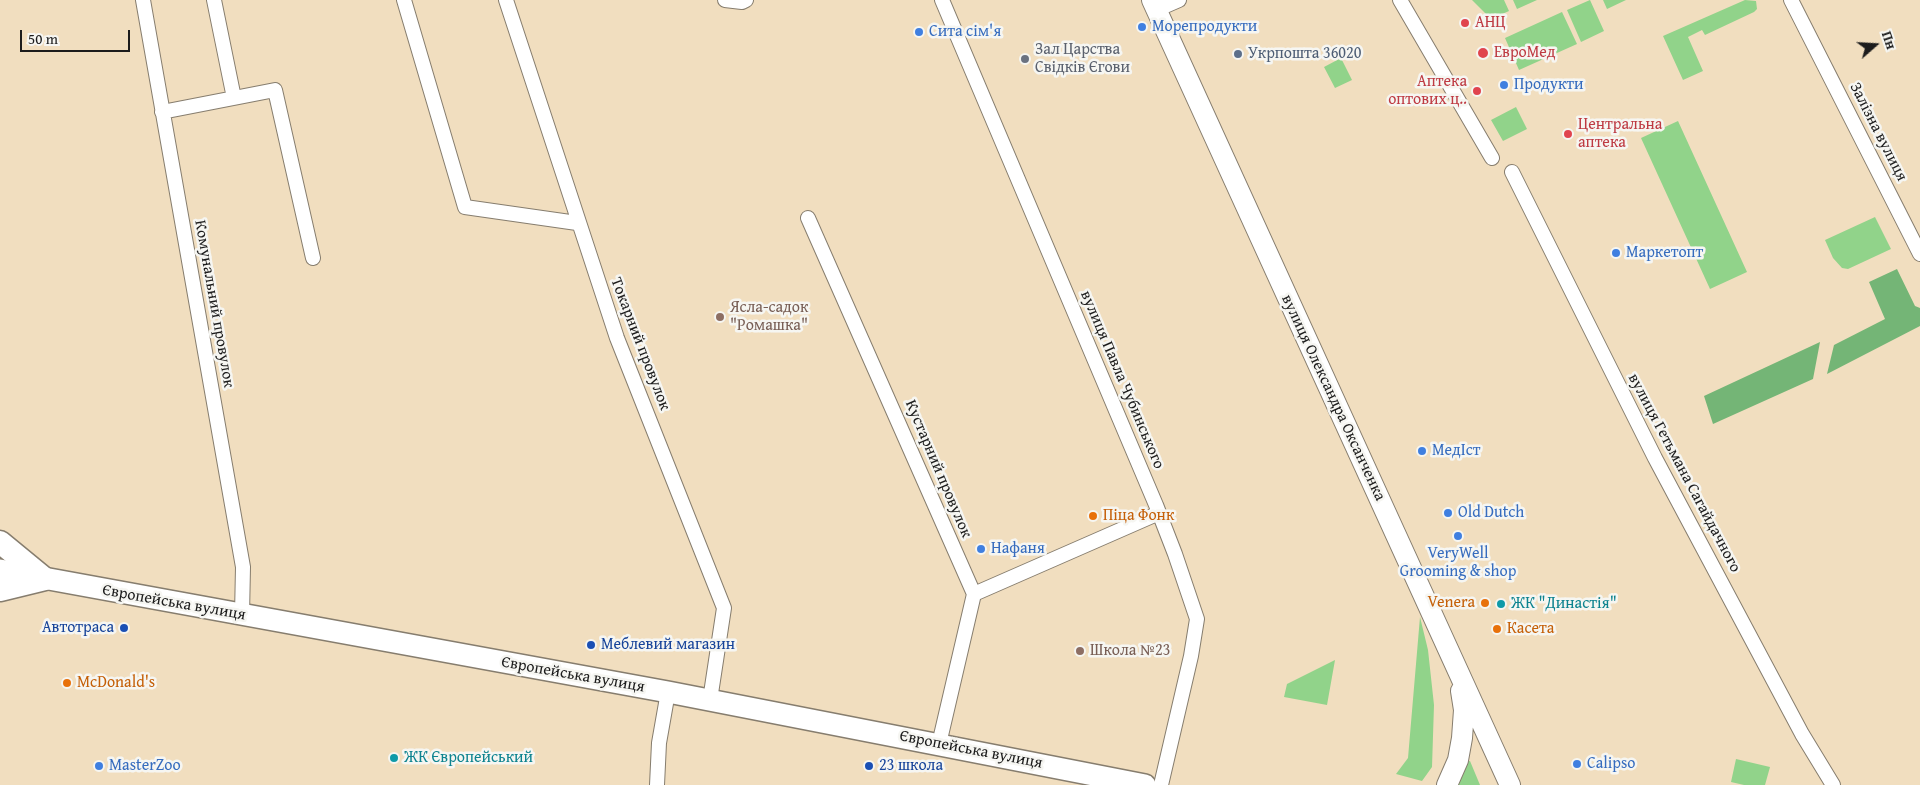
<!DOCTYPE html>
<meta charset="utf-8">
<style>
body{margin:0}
#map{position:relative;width:1920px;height:785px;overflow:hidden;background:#f1debf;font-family:"Gentium Book Plus",serif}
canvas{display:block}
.north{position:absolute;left:1850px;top:20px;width:50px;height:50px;-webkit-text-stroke:4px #f6f6f2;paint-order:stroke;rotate:71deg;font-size:14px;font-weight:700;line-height:20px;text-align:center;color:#1c1c1c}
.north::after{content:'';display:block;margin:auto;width:18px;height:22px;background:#1c1c1c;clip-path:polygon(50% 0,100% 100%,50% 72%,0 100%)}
.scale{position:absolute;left:20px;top:30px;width:110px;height:22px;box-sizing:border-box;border:2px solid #1c1c1c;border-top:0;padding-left:6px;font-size:15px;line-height:18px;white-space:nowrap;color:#1c1c1c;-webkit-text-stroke:4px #f6f6f2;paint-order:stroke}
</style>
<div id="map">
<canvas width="1920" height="785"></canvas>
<div class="north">Пн</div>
<div class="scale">50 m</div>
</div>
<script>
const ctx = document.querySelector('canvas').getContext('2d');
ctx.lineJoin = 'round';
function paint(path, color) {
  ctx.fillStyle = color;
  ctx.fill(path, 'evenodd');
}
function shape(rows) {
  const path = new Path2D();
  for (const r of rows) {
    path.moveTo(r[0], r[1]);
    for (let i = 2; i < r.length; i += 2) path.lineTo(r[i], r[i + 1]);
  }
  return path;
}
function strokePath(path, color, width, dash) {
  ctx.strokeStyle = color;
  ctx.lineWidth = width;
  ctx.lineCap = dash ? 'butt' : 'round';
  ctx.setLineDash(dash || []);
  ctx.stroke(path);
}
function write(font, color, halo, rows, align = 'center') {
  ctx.font = font + ' "Gentium Book Plus",serif';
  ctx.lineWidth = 5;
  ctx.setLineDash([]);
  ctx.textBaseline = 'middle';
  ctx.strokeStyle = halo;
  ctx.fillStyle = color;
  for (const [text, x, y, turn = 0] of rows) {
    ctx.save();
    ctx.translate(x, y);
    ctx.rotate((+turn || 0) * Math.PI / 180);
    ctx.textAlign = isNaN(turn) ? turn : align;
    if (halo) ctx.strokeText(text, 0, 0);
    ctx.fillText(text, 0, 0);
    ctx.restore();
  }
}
const green = shape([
 [1472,0,1504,0,1509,11,1491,19],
 [1513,0,1537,0,1517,9],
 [1590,0,1604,31,1581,42,1567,10],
 [1603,0,1626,0,1607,9],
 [1745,0,1756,1,1757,9,1754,12,1705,35,1702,30,1688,37,1703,71,1683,80,1663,36],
 [1562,12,1577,44,1519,70,1505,38],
 [1341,58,1352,80,1335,88,1324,67],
 [1516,107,1527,129,1503,141,1491,120],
 [1678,121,1747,272,1710,289,1641,138],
 [1875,217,1891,249,1848,269,1842,268,1833,258,1825,240],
 [1420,617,1428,650,1434,705,1432,767,1422,781,1396,774,1408,758],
 [1335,660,1327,705,1284,697,1287,684],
 [1736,759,1770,767,1765,785,1744,785,1731,782],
 [1470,761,1480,785,1456,785,1465,762]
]);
const forest = shape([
 [1897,269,1915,306,1920,308,1920,326,1827,374,1834,345,1885,319,1869,282],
 [1820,342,1813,379,1713,424,1704,396]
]);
const minor = shape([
 [143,0,243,567,242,615],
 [214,0,234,98,275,90,313,258],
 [404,0,465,207,577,223],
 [506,0,617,338,724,608,710,700],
 [725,0,742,2,746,0],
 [942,0,1156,505,1175,554,1197,619,1191,656,1161,785],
 [1400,0,1492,158],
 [1791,0,1920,254],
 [1156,10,1179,0],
 [162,112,234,98],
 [1512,172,1655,458,1802,734,1833,785],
 [808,218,974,594,939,744],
 [974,594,1159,513],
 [657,785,659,743,668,692]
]);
const secondary = shape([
 [1152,0,1510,785],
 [1447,785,1458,760,1462,738,1464,710,1461,691]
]);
const primary = shape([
 [0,570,668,692,1145,785]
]);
const trunk = shape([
 [0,542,45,579],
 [0,590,45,579]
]);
const markers = [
 [1465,23,5,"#e0444e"],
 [1142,27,5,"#3f7fe0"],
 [919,32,5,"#3f7fe0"],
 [1483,53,6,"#e0444e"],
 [1238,54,5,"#5c6f8a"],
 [1025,59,5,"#6b7280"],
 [1504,85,5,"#3f7fe0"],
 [1477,91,5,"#e0444e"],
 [1568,134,5,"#e0444e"],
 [1616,253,5,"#3f7fe0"],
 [720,317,5,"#8d6e63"],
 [1422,451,5,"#3f7fe0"],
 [1448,513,5,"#3f7fe0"],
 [1093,516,5,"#e8710a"],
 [1458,536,5,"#3f7fe0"],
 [981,549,5,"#3f7fe0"],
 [1485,603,5,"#e8710a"],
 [1501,604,5,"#0f9aa8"],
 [124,628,5,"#1a4fb4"],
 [1497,629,5,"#e8710a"],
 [591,645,5,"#1a4fb4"],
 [1080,651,5,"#8d6e63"],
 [67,683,5,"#e8710a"],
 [394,758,5,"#0f9aa8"],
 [1577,764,5,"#3f7fe0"],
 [99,766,5,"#3f7fe0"],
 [869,766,5,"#1a4fb4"]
];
const healthNames = [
 ["АНЦ",1475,23],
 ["ЕвроМед",1494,53],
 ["Аптека",1467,82,"right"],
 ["оптових ц‥",1467,100,"right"],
 ["Центральна",1578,125],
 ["аптека",1578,143]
];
const shopNames = [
 ["Морепродукти",1152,27],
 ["Сита сім'я",929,32],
 ["Продукти",1514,85],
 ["Маркетопт",1626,253],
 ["МедІст",1432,451],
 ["Old Dutch",1458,513],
 ["Нафаня",991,549],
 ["VeryWell",1458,554,"center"],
 ["Grooming & shop",1458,572,"center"],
 ["Calipso",1587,764],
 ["MasterZoo",109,766]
];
const worshipNames = [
 ["Зал Царства",1035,50],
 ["Cвідків Єгови",1035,68]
];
const serviceNames = [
 ["Укрпошта 36020",1248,54]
];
const streetNames = [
 ["Залізна вулиця",1878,132,63],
 ["Комунальний провулок",214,304,80],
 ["Токарний провулок",640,344,69],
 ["вулиця Павла Чубинського",1122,380,67],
 ["вулиця Олександра Оксанченка",1333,398,65],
 ["Кустарний провулок",938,469,67],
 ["вулиця Гетьмана Сагайдачного",1684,473,62],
 ["Європейська вулиця",174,603,10],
 ["Європейська вулиця",573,675,10],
 ["Європейська вулиця",971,750,11]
];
const educationNames = [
 ["Ясла-садок",730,308],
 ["\"Ромашка\"",730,326],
 ["Школа №23",1090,651]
];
const foodNames = [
 ["Піца Фонк",1103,516],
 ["Venera",1475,603,"right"],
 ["Касета",1507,629],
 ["McDonald's",77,683]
];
const cultureNames = [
 ["ЖК \"Династія\"",1511,604],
 ["ЖК Європейський",404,758]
];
const transitNames = [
 ["Автотраса",114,628,"right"],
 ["Меблевий магазин",601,645],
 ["23 школа",879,766]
];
paint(green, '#91d38a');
paint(forest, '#74b576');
strokePath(minor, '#867d6e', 16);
strokePath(secondary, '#867d6e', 22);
strokePath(primary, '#867d6e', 24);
strokePath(trunk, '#867d6e', 25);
strokePath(minor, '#fff', 14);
strokePath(secondary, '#fff', 20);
strokePath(primary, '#fff', 21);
strokePath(trunk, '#fff', 22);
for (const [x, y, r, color] of markers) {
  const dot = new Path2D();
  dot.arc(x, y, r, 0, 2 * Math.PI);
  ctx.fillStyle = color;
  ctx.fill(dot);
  strokePath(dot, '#f6f6f2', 2);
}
write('16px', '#be3a42', '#f6f6f2', healthNames, 'left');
write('16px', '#366cbe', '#f6f6f2', shopNames, 'left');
write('16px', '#5b616d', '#f6f6f2', worshipNames, 'left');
write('16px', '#4e5e75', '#f6f6f2', serviceNames, 'left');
write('16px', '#1c1c1c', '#f6f6f2', streetNames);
write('16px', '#785e54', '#f6f6f2', educationNames, 'left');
write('16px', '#c56008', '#f6f6f2', foodNames, 'left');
write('16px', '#0d838f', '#f6f6f2', cultureNames, 'left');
write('16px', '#164399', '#f6f6f2', transitNames, 'left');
</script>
